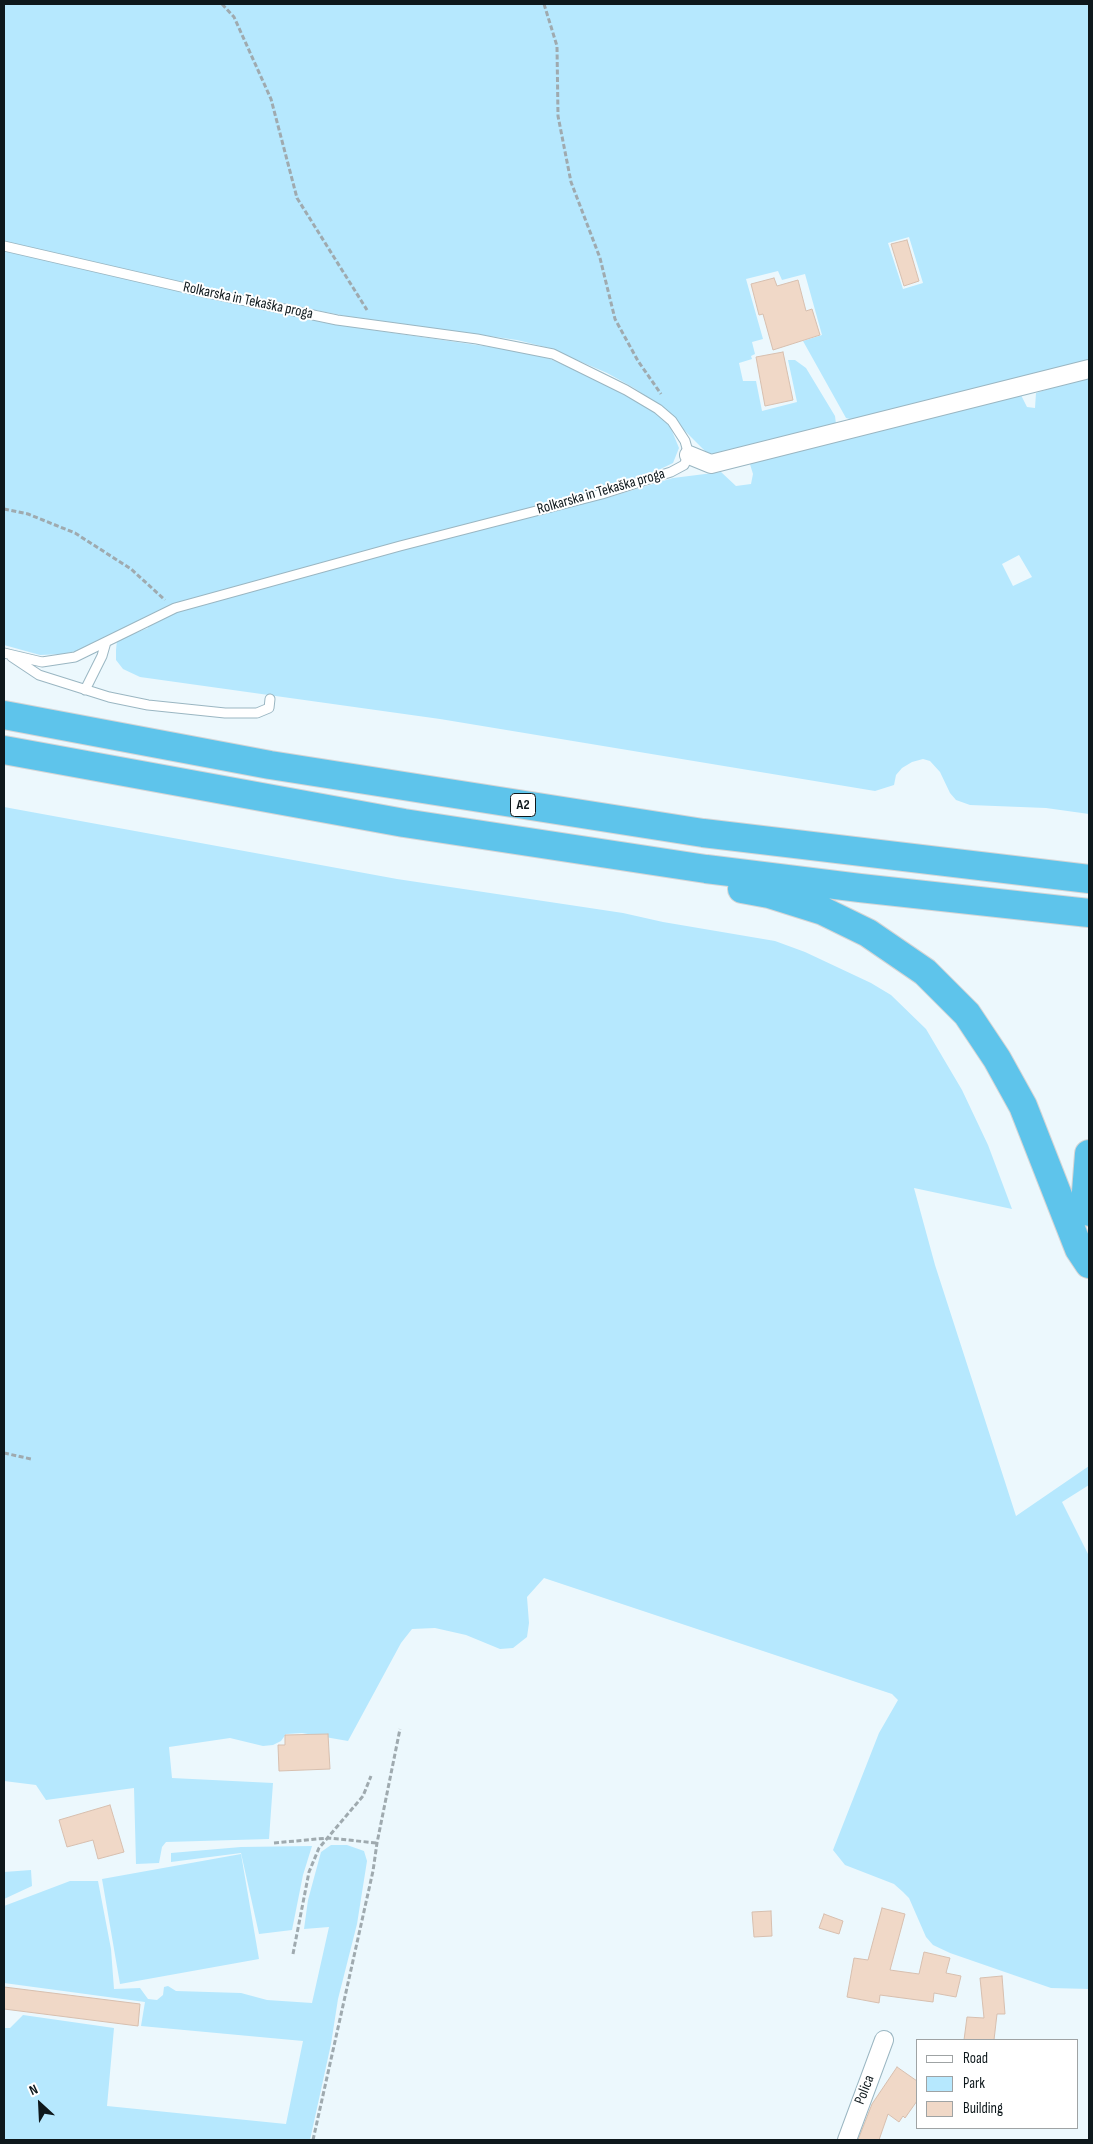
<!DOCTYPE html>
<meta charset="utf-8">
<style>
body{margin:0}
#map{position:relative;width:1093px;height:2144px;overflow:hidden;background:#ecf8fd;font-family:"Sofia Sans Condensed",sans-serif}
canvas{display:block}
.frame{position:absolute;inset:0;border:5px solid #0e181c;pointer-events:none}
.legend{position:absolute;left:916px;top:2039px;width:162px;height:90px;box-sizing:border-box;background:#fff;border:1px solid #9fa3a4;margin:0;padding:6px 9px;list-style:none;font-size:15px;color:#0e181c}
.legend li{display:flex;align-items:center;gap:10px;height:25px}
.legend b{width:25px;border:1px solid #9fa3a4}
.north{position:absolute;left:15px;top:2079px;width:50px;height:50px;-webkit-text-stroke:4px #fff;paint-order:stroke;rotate:335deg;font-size:14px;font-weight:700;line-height:20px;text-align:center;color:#0e181c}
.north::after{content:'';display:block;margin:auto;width:18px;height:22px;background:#0e181c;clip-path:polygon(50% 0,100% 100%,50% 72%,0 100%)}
</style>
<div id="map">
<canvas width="1093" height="2144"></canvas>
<div class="frame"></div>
<ul class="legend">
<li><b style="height:6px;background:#fff"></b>Road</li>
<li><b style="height:14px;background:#b6e8fe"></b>Park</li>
<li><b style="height:14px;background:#f0d8c7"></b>Building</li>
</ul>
<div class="north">N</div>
</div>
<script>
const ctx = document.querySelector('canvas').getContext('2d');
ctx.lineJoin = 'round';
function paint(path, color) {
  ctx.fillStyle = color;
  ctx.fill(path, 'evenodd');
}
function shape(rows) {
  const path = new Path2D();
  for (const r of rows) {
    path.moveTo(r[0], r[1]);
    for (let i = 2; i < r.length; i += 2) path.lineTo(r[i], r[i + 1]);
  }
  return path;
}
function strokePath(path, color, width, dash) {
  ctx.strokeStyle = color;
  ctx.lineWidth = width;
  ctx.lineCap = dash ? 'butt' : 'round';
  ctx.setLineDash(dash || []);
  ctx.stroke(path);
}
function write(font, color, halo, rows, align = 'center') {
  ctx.font = font + ' "Sofia Sans Condensed",sans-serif';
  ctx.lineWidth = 4;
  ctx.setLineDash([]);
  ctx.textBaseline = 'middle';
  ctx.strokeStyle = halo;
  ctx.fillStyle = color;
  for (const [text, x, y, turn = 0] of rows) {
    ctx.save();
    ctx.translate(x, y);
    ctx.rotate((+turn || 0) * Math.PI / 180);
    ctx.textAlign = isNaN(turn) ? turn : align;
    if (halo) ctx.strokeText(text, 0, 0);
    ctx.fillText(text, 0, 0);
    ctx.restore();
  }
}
const green = shape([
 [4,4,1089,4,1089,363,857,421,846,418,803,341,822,335,805,274,782,280,778,271,746,279,763,339,752,342,755,354,751,356,752,359,739,363,743,381,756,381,762,411,797,402,788,360,795,360,806,368,835,416,836,424,714,455,707,453,660,406,634,388,607,373,549,348,517,340,346,316,242,296,240,304,331,324,498,348,548,358,587,375,654,411,670,426,679,448,673,463,646,476,607,485,610,497,673,478,721,472,736,486,751,484,753,474,749,461,1021,395,1027,407,1035,408,1036,393,1089,376,1089,814,1046,808,970,805,956,800,950,793,940,772,930,761,923,759,912,762,902,768,896,775,894,785,875,791,440,719,140,677,123,669,116,660,116,650,117,640,148,628,147,620,80,650,64,654,40,655,4,645],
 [909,237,923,283,903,289,888,243],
 [1019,555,1032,577,1013,586,1002,564],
 [4,807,397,879,623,913,663,922,775,941,805,952,871,983,891,995,926,1029,962,1090,988,1145,1012,1209,914,1188,935,1265,1016,1516,1089,1466,1089,1485,1062,1502,1089,1556,1089,1989,1051,1988,950,1953,933,1945,926,1937,909,1898,903,1892,894,1884,845,1865,833,1850,879,1733,898,1700,892,1694,544,1578,527,1597,529,1623,527,1637,513,1648,500,1649,466,1635,435,1628,412,1629,401,1643,348,1741,302,1733,286,1734,281,1741,273,1745,263,1746,230,1738,169,1747,172,1778,273,1783,269,1839,166,1842,162,1847,159,1863,136,1864,134,1788,46,1800,36,1785,4,1781],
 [331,1845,347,1845,364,1851,367,1861,357,1924,338,1999,331,2044,310,2140,4,2140,4,2028,10,2028,23,2015,114,2028,107,2106,286,2124,303,2041,141,2026,145,2002,4,1983,4,1906,70,1881,98,1881,111,1949,114,1989,140,1988,148,1999,157,2000,163,1995,164,1987,168,1986,176,1991,241,1993,267,2000,312,2003,329,1927,304,1929,308,1900,321,1852],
 [312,1846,303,1875,292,1930,259,1934,241,1853,171,1862,171,1853,241,1847],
 [241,1854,259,1959,120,1984,102,1879],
 [31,1870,32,1886,4,1899,4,1872]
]);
const building = shape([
 [907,240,919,281,904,286,891,244,907,240],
 [774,278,777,286,798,280,806,311,812,309,820,335,773,350,763,314,759,315,751,284,774,278],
 [783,352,793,400,765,406,756,357,783,352],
 [328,1734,330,1769,279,1771,278,1745,285,1745,285,1735,328,1734],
 [110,1805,124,1852,98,1859,93,1840,67,1847,59,1820,110,1805],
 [882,1908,905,1914,890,1970,919,1974,924,1952,950,1958,946,1973,961,1976,956,1997,934,1993,933,2002,880,1995,879,2003,847,1997,854,1958,868,1960,882,1908],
 [771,1911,772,1936,754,1937,752,1912,771,1911],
 [824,1914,843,1921,839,1934,819,1928,824,1914],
 [1002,1976,1005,2014,997,2014,994,2040,964,2040,967,2017,984,2018,980,1978,1002,1976],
 [4,1987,140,2004,138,2026,4,2009,4,1987],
 [897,2067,917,2081,917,2101,905,2118,903,2116,899,2122,888,2114,879,2140,858,2140,872,2104,897,2067]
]);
const path = shape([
 [222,4,234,17,271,99,297,198,367,310],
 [544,4,557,46,558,116,571,182,600,258,615,319,638,361,661,394],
 [4,509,28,514,75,533,131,569,165,600],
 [4,1453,31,1459],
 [274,1843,328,1838,377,1843],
 [293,1954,309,1872,319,1848,363,1796,371,1776],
 [313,2140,373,1871,377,1843,400,1729]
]);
const service = shape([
 [4,246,203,292,337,320,477,339,553,354,626,390,658,409,672,421,685,441,689,455,684,465,671,472,602,494,400,546,175,608,75,657,42,662,4,653],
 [12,657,39,675,109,697,148,705,225,713,257,713,269,708,270,699],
 [85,690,102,656,106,642]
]);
const minor = shape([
 [689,455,711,464,1089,369],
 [847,2140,884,2040]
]);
const motorway = shape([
 [4,715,270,765,703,833,1089,879],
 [4,750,404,823,706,869,860,888,1089,913],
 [742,889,769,894,823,911,868,933,925,972,967,1014,997,1059,1023,1106,1079,1249,1089,1264],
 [1089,1154,1086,1192,1089,1212]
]);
const shields = [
 [523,805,25]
];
const shieldNames = [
 ["A2",523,805]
];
const streetNames = [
 ["Rolkarska in Tekaška proga",248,301,12],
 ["Rolkarska in Tekaška proga",601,492,-16],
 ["Polica",865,2090,-69]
];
paint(green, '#b6e8fe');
paint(building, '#f0d8c7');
strokePath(building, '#d7bfaf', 1);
strokePath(service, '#9ab6c2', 11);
strokePath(minor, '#9ab6c2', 20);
strokePath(motorway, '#d4d5d6', 30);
strokePath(path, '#9faaaf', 3, [5, 2.5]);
strokePath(service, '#fff', 9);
strokePath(minor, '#fff', 18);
strokePath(motorway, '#5ec4eb', 28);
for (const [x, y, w] of shields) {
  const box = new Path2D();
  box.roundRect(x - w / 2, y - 11.5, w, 23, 4);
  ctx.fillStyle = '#fff';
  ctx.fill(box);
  strokePath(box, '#0e181c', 1);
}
write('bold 14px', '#0e181c', null, shieldNames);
write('15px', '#0e181c', '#fff', streetNames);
</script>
